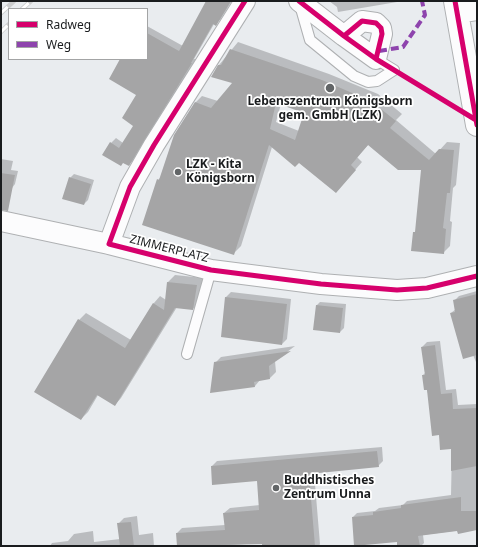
<!DOCTYPE html>
<meta charset="utf-8">
<style>
body{margin:0}
#map{position:relative;width:478px;height:547px;overflow:hidden;background:#e9ecef;font-family:"Noto Sans",sans-serif}
canvas{display:block}
.frame{position:absolute;inset:0;border:2px solid #1a1c1e;pointer-events:none}
.legend{position:absolute;left:8px;top:8px;width:140px;height:52px;box-sizing:border-box;background:#fff;border:1px solid #a3a4a5;margin:0;padding:5px 7px;list-style:none;font-size:12px;color:#1a1c1e}
.legend li{display:flex;align-items:center;gap:8px;height:20px}
.legend b{width:20px;border:1px solid #a3a4a5}
</style>
<div id="map">
<canvas width="478" height="547"></canvas>
<div class="frame"></div>
<ul class="legend">
<li><b style="height:5px;background:#d6006c"></b>Radweg</li>
<li><b style="height:5px;background:#8e44ad"></b>Weg</li>
</ul>
</div>
<script>
const ctx = document.querySelector('canvas').getContext('2d');
ctx.lineJoin = 'round';
function paint(path, color) {
  ctx.fillStyle = color;
  ctx.fill(path, 'evenodd');
}
function shape(rows) {
  const path = new Path2D();
  for (const r of rows) {
    path.moveTo(r[0], r[1]);
    for (let i = 2; i < r.length; i += 2) path.lineTo(r[i], r[i + 1]);
  }
  return path;
}
function strokePath(path, color, width, dash) {
  ctx.strokeStyle = color;
  ctx.lineWidth = width;
  ctx.lineCap = dash ? 'butt' : 'round';
  ctx.setLineDash(dash || []);
  ctx.stroke(path);
}
function write(font, color, halo, rows, align = 'center') {
  ctx.font = font + ' "Noto Sans",sans-serif';
  ctx.lineWidth = 3.5;
  ctx.setLineDash([]);
  ctx.textBaseline = 'middle';
  ctx.strokeStyle = halo;
  ctx.fillStyle = color;
  for (const [text, x, y, turn = 0] of rows) {
    ctx.save();
    ctx.translate(x, y);
    ctx.rotate((+turn || 0) * Math.PI / 180);
    ctx.textAlign = isNaN(turn) ? turn : align;
    if (halo) ctx.strokeText(text, 0, 0);
    ctx.fillText(text, 0, 0);
    ctx.restore();
  }
}
const shadow = shape([
 [207,1,232,1,220,20,214,24,194,59,196,59,133,161,128,165,111,143,116,138,123,143,134,126,138,95,122,59,147,59,147,26,183,46],
 [329,1,403,1,338,12,337,7],
 [238,42,329,74,378,94,402,114,396,120,436,154,447,142,460,143,456,185,453,188,450,221,452,222,450,246,443,253,414,233,417,230,423,169,369,144,357,157,362,162,342,185,272,147,241,246,234,253,158,180,162,176,195,103,202,96,218,101,234,83,219,65],
 [281,104,305,112,299,131,276,122],
 [1,159,13,161,11,170,18,171,15,184,12,188,1,186],
 [74,174,94,180,88,200,84,204,70,178],
 [175,275,204,278,199,302,193,309,177,307,121,398,115,405,98,395,88,412,81,419,79,320,86,313,131,340,154,303,160,296,166,300,168,282],
 [477,291,477,362,476,362,473,355,451,313,456,309,454,301,459,296],
 [231,292,291,299,287,339,282,344,222,336,226,297],
 [320,302,346,304,344,328,340,332,316,306],
 [440,341,446,390,456,389,458,405,477,404,477,528,423,535,424,543,421,546,398,546,398,541,353,517,357,513,375,511,379,508,403,505,407,501,451,495,452,447,439,434,423,375,425,373,422,347,427,342],
 [295,346,275,361,276,372,270,378,260,380,255,386,211,391,215,363,221,357],
 [382,447,383,461,378,466,314,472,320,544,319,546,263,546,263,543,214,546,178,546,177,533,182,528,225,525,224,513,230,508,260,505,258,480,212,466,217,461],
 [137,516,139,535,153,533,154,546,50,546,52,543,68,541,74,534,93,531,94,542,120,539,118,524,124,518]
]);
const building = shape([
 [206,1,231,1,216,26,213,24,191,63,192,63,129,166,123,163,121,166,102,155,110,142,119,148,133,126,122,118,136,95,109,79,120,59,147,59,147,33,179,51],
 [230,49,322,80,371,101,396,121,390,128,429,160,439,149,454,150,450,193,447,193,443,228,446,229,444,254,411,251,413,232,415,232,421,170,398,170,368,145,351,165,356,170,336,193,299,163,295,167,269,145,234,255,142,225,157,179,159,180,174,135,195,102,211,108,232,83,211,77,218,65,221,65],
 [276,103,304,113,295,140,270,129],
 [1,173,15,175,8,211,1,210],
 [69,177,91,184,84,205,62,199],
 [167,282,197,285,193,310,175,308,115,406,97,395,81,420,34,392,78,319,125,348,153,303,164,310],
 [477,294,477,355,463,359,450,313,455,312,453,300],
 [225,297,287,304,282,345,221,337],
 [316,305,343,308,340,333,313,330],
 [435,345,441,394,452,393,453,409,477,408,477,466,451,471,451,449,440,450,439,435,432,436,427,390,424,390,422,375,425,375,421,347],
 [291,351,269,366,270,379,254,382,255,387,210,393,214,362],
 [377,451,379,467,309,474,315,546,262,546,262,544,177,546,176,533,225,530,223,513,259,510,257,481,212,485,211,466],
 [461,497,461,511,477,511,477,530,458,534,457,531,418,536,420,546,397,546,397,542,354,546,352,517,373,515,373,512,401,508,401,505],
 [131,522,134,546,120,546,117,523]
]);
const lane = shape([
 [300,5,310,40,354,76,368,82,377,81,394,70,376,59],
 [187,354,211,270]
]);
const street = shape([
 [245,1,154,145,130,187,109,244,211,270,321,284,397,290,427,288,477,276],
 [299,1,344,36,376,59,382,34,381,28,376,23,362,21,344,36],
 [1,221,109,244]
]);
const secondary = shape([
 [455,1,477,125],
 [457,12,477,9]
]);
const rail = shape([
 [22,9,31,1],
 [1,13,14,1],
 [1,32,9,24]
]);
const quiet = shape([
 [379,51,403,47,425,15,422,1]
]);
const cycleway = shape([
 [245,1,154,145,130,187,109,244,211,270,321,284,397,290,427,288,477,276],
 [299,1,344,36,376,59,382,34,381,28,376,23,362,21,344,36],
 [455,1,477,125],
 [376,59,476,120]
]);
const markers = [
 [330,88,5,"#626567"],
 [178,172,4,"#626567"],
 [276,488,4,"#626567"]
];
const poiNames = [
 ["Lebenszentrum Königsborn",330,102,"center"],
 ["gem. GmbH (LZK)",330,116,"center"],
 ["LZK - Kita",186,165],
 ["Königsborn",186,179],
 ["Buddhistisches",284,481],
 ["Zentrum Unna",284,495]
];
const streetNames = [
 ["ZIMMERPLATZ",169,249,14]
];
paint(shadow, '#0003');
paint(building, '#a5a5a6');
strokePath(lane, '#aeb0b2', 12);
strokePath(street, '#aeb0b2', 22);
strokePath(secondary, '#aeb0b2', 24);
strokePath(lane, '#fcfcfd', 10);
strokePath(street, '#fcfcfd', 20);
strokePath(secondary, '#fcfcfd', 22);
strokePath(rail, '#cccdce', 4.5);
strokePath(rail, '#fff', 3, [9]);
strokePath(quiet, '#8e44ad', 4, [8, 4]);
strokePath(cycleway, '#d6006c', 5);
for (const [x, y, r, color] of markers) {
  const dot = new Path2D();
  dot.arc(x, y, r, 0, 2 * Math.PI);
  ctx.fillStyle = color;
  ctx.fill(dot);
  strokePath(dot, '#fff', 1.5);
}
write('bold 12px', '#1a1c1e', '#fff', poiNames, 'left');
write('12px', '#1a1c1e', '#fff', streetNames);
</script>
